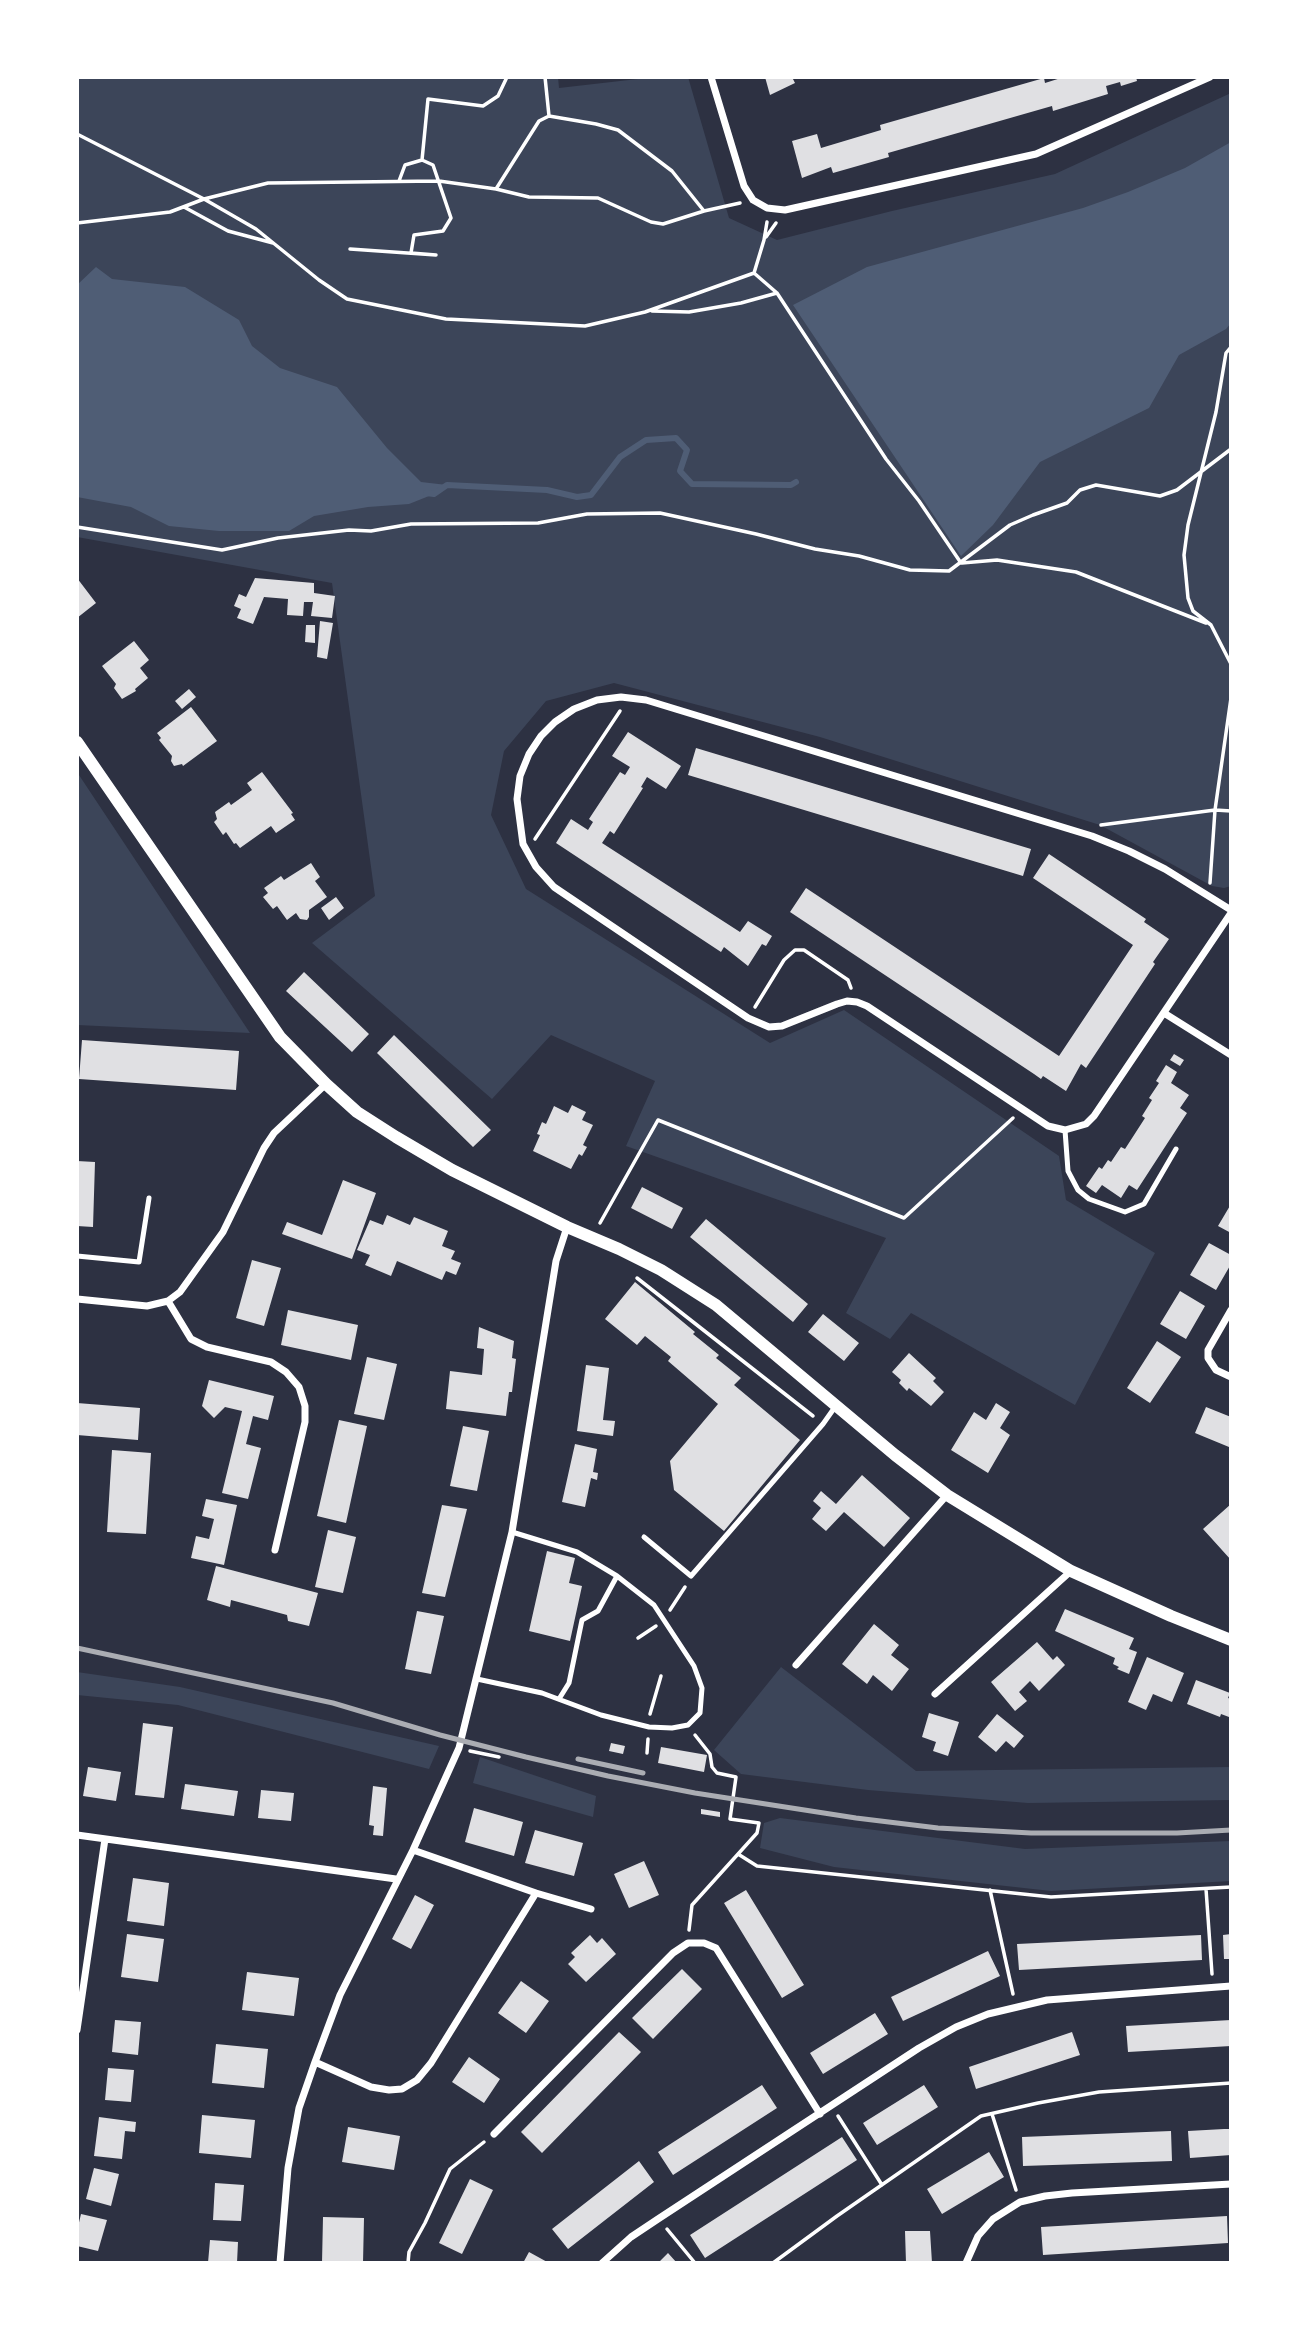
<!DOCTYPE html>
<style>
body{margin:0}
#map{position:relative;width:1308px;height:2340px;overflow:hidden;background:#2d3142;font-family:"Titillium Web",sans-serif}
canvas{display:block}
.frame{position:absolute;inset:0;border:79px solid #fff;pointer-events:none}
</style>
<div id="map">
<canvas width="1308" height="2340"></canvas>
<div class="frame"></div>
</div>
<script>
const ctx = document.querySelector('canvas').getContext('2d');
ctx.lineJoin = 'round';
function paint(path, color) {
  ctx.fillStyle = color;
  ctx.fill(path, 'evenodd');
}
function shape(rows) {
  const path = new Path2D();
  for (const r of rows) {
    path.moveTo(r[0], r[1]);
    for (let i = 2; i < r.length; i += 2) path.lineTo(r[i], r[i + 1]);
  }
  return path;
}
function strokePath(path, color, width, dash) {
  ctx.strokeStyle = color;
  ctx.lineWidth = width;
  ctx.lineCap = dash ? 'butt' : 'round';
  ctx.setLineDash(dash || []);
  ctx.stroke(path);
}
const green = shape([
 [77,77,558,77,559,88,655,77,688,77,729,218,777,240,892,211,1055,174,1231,93,1231,886,1224,888,1212,886,1100,825,820,737,614,683,546,701,504,751,491,815,526,889,770,1043,844,1010,1059,1156,1066,1200,1155,1253,1075,1405,911,1313,890,1339,846,1313,886,1238,626,1146,655,1081,551,1035,492,1099,312,943,375,896,332,583,77,537],
 [77,772,250,1033,77,1025],
 [781,1667,916,1771,1231,1767,1231,1800,1028,1803,868,1790,741,1774,714,1750],
 [77,1672,180,1687,439,1746,429,1769,178,1705,77,1695],
 [480,1757,596,1796,593,1817,473,1783],
 [780,1818,1025,1849,1231,1841,1231,1881,1051,1891,834,1867,760,1848,764,1823]
]);
const water = shape([
 [1231,142,1231,323,1226,329,1179,355,1149,408,1040,462,993,525,961,556,793,305,867,267,1083,208,1128,192,1185,168],
 [96,267,112,279,185,287,239,320,252,346,280,368,337,387,387,448,421,482,447,485,434,494,409,504,368,507,314,516,289,531,219,531,169,526,131,507,77,497,77,285]
]);
const stream = shape([
 [426,493,434,494,447,485,547,490,577,497,591,495,620,457,646,440,676,438,687,450,680,471,692,484,791,485,796,482]
]);
const building = shape([
 [765,77,792,77,795,83,770,95],
 [1064,77,1136,77,1137,81,1121,86,1120,82,1106,86,1108,94,1053,111,1052,106,888,153,889,157,833,173,831,167,802,178,792,141,817,134,821,148,881,130,880,125,1044,78,1045,83],
 [77,578,96,603,77,618],
 [255,578,314,583,314,593,335,596,332,618,311,616,313,602,304,602,303,616,287,615,288,599,264,597,253,624,237,618,241,609,234,606,239,594,246,597],
 [320,621,333,623,327,659,317,657],
 [306,625,315,625,315,643,305,642],
 [134,641,149,660,140,668,148,678,135,689,136,691,122,699,114,688,116,684,102,666],
 [189,689,196,697,182,709,175,701],
 [191,707,217,741,183,766,182,764,174,766,171,761,172,756,159,740,161,738,157,733],
 [628,732,681,766,666,789,647,777,641,787,643,788,614,834,610,831,602,843,740,932,748,921,772,936,766,946,762,944,748,966,724,947,721,952,556,843,571,819,588,830,593,822,589,819,620,772,625,775,630,767,612,756],
 [696,748,1031,849,1023,876,688,775],
 [262,772,293,813,291,814,295,820,276,833,271,826,240,848,236,843,234,844,226,832,223,835,214,822,217,819,215,812,229,802,231,805,252,790,247,783],
 [1049,854,1146,919,1144,922,1169,939,1153,962,1155,964,1086,1068,1081,1064,1066,1091,1043,1076,1041,1079,1034,1074,790,912,806,888,1059,1056,1133,945,1033,878],
 [311,863,320,877,315,881,327,897,309,910,309,917,307,920,300,919,296,913,287,920,277,906,273,909,263,897,268,893,264,888,281,876,284,880],
 [336,897,344,908,329,920,321,908],
 [304,972,369,1034,352,1052,286,991],
 [394,1035,491,1130,473,1147,377,1053],
 [82,1040,239,1051,236,1090,79,1079],
 [1174,1054,1184,1060,1180,1066,1170,1060],
 [1166,1065,1177,1072,1171,1083,1189,1095,1180,1108,1187,1113,1137,1190,1129,1185,1121,1198,1102,1185,1096,1193,1086,1186,1099,1167,1102,1169,1108,1160,1111,1162,1121,1147,1125,1149,1145,1118,1142,1116,1152,1100,1149,1098,1159,1083,1156,1081],
 [572,1105,586,1112,582,1120,593,1125,583,1145,587,1147,582,1156,579,1154,571,1169,533,1151,540,1135,537,1134,542,1122,546,1124,554,1106,568,1113],
 [77,1161,95,1162,93,1227,77,1226],
 [343,1180,376,1193,352,1259,282,1234,287,1222,322,1235],
 [642,1187,683,1208,672,1229,631,1208],
 [1231,1204,1231,1233,1218,1226],
 [387,1215,410,1225,414,1217,448,1231,442,1246,455,1251,451,1259,461,1263,456,1275,446,1271,442,1280,397,1261,391,1276,365,1265,370,1255,357,1250,370,1220,383,1225],
 [706,1219,808,1304,793,1322,690,1237],
 [1209,1243,1231,1255,1231,1264,1216,1290,1190,1275],
 [252,1260,281,1268,264,1326,236,1318],
 [635,1282,695,1332,693,1334,719,1355,716,1358,741,1378,734,1385,800,1440,724,1531,674,1490,670,1461,718,1404,668,1361,671,1357,645,1336,637,1345,605,1319],
 [1180,1291,1205,1306,1186,1339,1160,1324],
 [288,1310,358,1325,351,1360,281,1345],
 [823,1314,859,1343,844,1361,808,1332],
 [479,1327,514,1341,512,1358,516,1359,512,1392,509,1392,506,1416,446,1409,450,1371,482,1375,484,1349,477,1348],
 [1157,1341,1181,1357,1150,1403,1127,1388],
 [909,1353,936,1378,933,1381,944,1392,931,1406,909,1388,907,1391,899,1383,901,1380,892,1372],
 [367,1357,397,1364,384,1420,354,1414],
 [586,1365,609,1368,603,1420,615,1421,613,1436,577,1431],
 [209,1380,274,1396,268,1420,253,1416,246,1444,261,1448,248,1499,222,1493,242,1411,225,1407,214,1418,202,1406],
 [77,1403,140,1408,138,1440,77,1435],
 [996,1403,1010,1412,1000,1428,1010,1435,988,1473,951,1450,974,1412,986,1420],
 [1206,1407,1231,1417,1229,1447,1195,1433],
 [339,1420,367,1426,346,1523,317,1516],
 [463,1426,489,1431,477,1491,450,1486],
 [575,1444,597,1449,593,1472,598,1473,597,1480,591,1478,585,1507,562,1502],
 [112,1450,151,1453,146,1534,107,1532],
 [862,1475,910,1518,884,1547,844,1512,826,1531,812,1519,821,1508,813,1501,821,1491,836,1504],
 [206,1499,237,1505,224,1565,191,1558,196,1536,209,1539,214,1519,202,1516],
 [1231,1504,1231,1560,1203,1529],
 [442,1505,467,1509,445,1597,422,1593],
 [328,1530,356,1537,343,1593,315,1587],
 [547,1551,575,1558,569,1583,582,1586,570,1641,529,1631],
 [216,1566,318,1593,309,1626,288,1621,287,1615,231,1600,230,1607,207,1600],
 [1065,1609,1134,1638,1129,1649,1137,1652,1129,1674,1117,1669,1119,1667,1113,1664,1115,1658,1055,1631],
 [417,1611,444,1616,431,1674,405,1669],
 [874,1624,899,1645,891,1655,909,1669,892,1691,873,1675,867,1684,842,1664],
 [1037,1642,1053,1660,1057,1656,1065,1665,1039,1691,1030,1681,1019,1692,1027,1701,1015,1711,991,1682],
 [1147,1657,1184,1673,1172,1702,1153,1694,1146,1710,1128,1702],
 [1196,1680,1230,1693,1228,1698,1231,1699,1229,1717,1221,1714,1220,1717,1187,1704],
 [929,1713,959,1722,948,1756,933,1751,936,1742,922,1737],
 [997,1714,1024,1736,1014,1748,1006,1741,996,1752,978,1737],
 [143,1723,173,1727,164,1798,135,1795],
 [611,1743,625,1746,623,1754,609,1751],
 [661,1747,707,1755,704,1772,658,1763],
 [88,1767,121,1772,116,1801,83,1796],
 [185,1784,238,1791,234,1816,181,1809],
 [373,1786,387,1788,383,1836,373,1835,374,1826,369,1825],
 [261,1790,294,1793,291,1821,258,1818],
 [474,1808,523,1822,514,1856,465,1842],
 [701,1809,720,1812,720,1817,701,1814],
 [535,1830,583,1843,574,1876,525,1863],
 [644,1861,659,1895,629,1908,614,1874],
 [133,1878,169,1883,164,1926,127,1921],
 [746,1890,804,1985,782,1998,724,1903],
 [415,1895,434,1905,411,1949,392,1939],
 [127,1934,164,1939,158,1982,121,1977],
 [1231,1934,1231,1959,1224,1959,1223,1935],
 [590,1935,597,1943,602,1938,616,1954,586,1982,568,1964,575,1957,571,1953],
 [1201,1935,1202,1960,1019,1970,1017,1944],
 [988,1951,1000,1976,903,2021,891,1997],
 [682,1969,702,1989,653,2039,632,2018],
 [247,1972,299,1978,294,2016,242,2010],
 [521,1981,549,2001,526,2033,498,2013],
 [875,2013,888,2034,823,2074,810,2053],
 [115,2020,141,2022,138,2055,112,2052],
 [1231,2020,1231,2046,1128,2052,1126,2026],
 [619,2032,641,2052,542,2153,521,2132],
 [1072,2032,1080,2055,976,2089,969,2067],
 [216,2044,268,2049,264,2088,212,2083],
 [469,2057,500,2079,484,2103,452,2082],
 [108,2068,134,2070,131,2102,105,2100],
 [762,2085,777,2108,673,2175,658,2152],
 [924,2085,938,2107,877,2145,863,2123],
 [202,2115,255,2120,251,2158,199,2153],
 [99,2117,136,2122,135,2132,125,2131,122,2159,94,2156],
 [348,2127,400,2136,394,2170,342,2162],
 [1224,2129,1231,2129,1231,2155,1190,2158,1188,2131],
 [1171,2131,1172,2161,1023,2166,1022,2137],
 [842,2137,857,2160,705,2258,690,2235],
 [989,2152,1004,2177,942,2214,927,2189],
 [639,2161,654,2182,568,2249,552,2229],
 [94,2168,119,2174,111,2206,86,2199],
 [470,2179,493,2190,462,2254,439,2243],
 [215,2183,244,2185,241,2221,213,2220],
 [81,2214,107,2220,98,2251,77,2246,77,2231],
 [1227,2216,1228,2243,1043,2255,1041,2227],
 [323,2217,364,2218,363,2263,322,2263],
 [905,2231,930,2231,932,2263,906,2263],
 [210,2240,238,2242,237,2263,208,2263],
 [529,2252,549,2263,523,2263],
 [668,2253,677,2263,658,2263]
]);
const path = shape([
 [549,116,596,124,618,130,672,171,704,211],
 [77,134,204,199,256,229,319,280,347,299,446,319,585,326,645,312,754,273,764,240,767,222],
 [399,181,405,165,422,160],
 [496,189,539,121,549,116,545,77],
 [184,207,228,231,273,243],
 [77,223,170,212,204,199,268,183,439,181,496,189,529,197,598,198,651,222,663,224,704,211,740,203],
 [766,237,776,223],
 [350,249,436,255,411,253,414,235,443,231,451,218,433,165,422,160,428,99,483,106,498,96,507,77],
 [754,273,777,293,886,459,919,501,961,563],
 [652,311,689,312,741,303,777,293],
 [1231,347,1226,353,1216,412,1188,525,1184,555,1188,598,1193,611,1211,625,1231,664],
 [77,527,222,550,278,538,349,530,371,531,411,524,538,523,587,514,660,513,756,534,815,549,859,556,910,570,949,571,1010,525,1033,515,1067,503,1080,490,1096,485,1160,496,1177,490,1231,449],
 [962,563,997,560,1076,572,1206,623],
 [1101,825,1215,810,1231,811],
 [535,839,620,711],
 [1210,883,1215,810,1231,698],
 [755,1007,784,960,795,950,804,950,848,980,851,988],
 [600,1223,658,1120,904,1218,1013,1118],
 [637,1278,813,1416],
 [670,1610,685,1587],
 [638,1638,656,1626],
 [650,1714,661,1676],
 [470,1751,499,1757],
 [647,1753,648,1739],
 [738,1854,757,1866,1051,1897,1231,1887],
 [1206,1889,1212,1974],
 [990,1890,1013,1994],
 [689,1930,692,1905,757,1833,759,1823,730,1819,736,1777,717,1773,712,1767,710,1754,695,1735],
 [992,2114,1016,2190],
 [838,2116,882,2185],
 [667,2229,695,2263],
 [408,2263,409,2252,425,2223,450,2169,484,2142],
 [773,2263,837,2216,981,2116,1038,2103,1099,2092,1231,2083]
]);
const service = shape([
 [1065,1130,1068,1171,1078,1190,1089,1199,1125,1212,1144,1204,1176,1149],
 [77,1256,139,1262,149,1198],
 [644,1537,691,1576,823,1424,835,1407],
 [477,1679,542,1693,601,1715,649,1727,672,1728,688,1725,700,1713,702,1688,694,1666,654,1605,617,1576,577,1552,512,1532],
 [559,1699,569,1683,582,1620,598,1611,617,1576]
]);
const minor = shape([
 [711,77,744,186,753,200,767,208,785,210,1036,154,1210,77],
 [1231,910,1165,869,1129,851,1092,836,646,700,621,697,597,700,574,709,555,722,541,736,529,754,520,776,517,799,523,844,536,867,554,887,748,1018,769,1027,782,1026,837,1004,847,1001,857,1002,867,1006,1048,1126,1065,1130,1086,1124,1094,1116,1231,913],
 [1164,1013,1231,1055],
 [77,1299,147,1306,168,1301,180,1292,223,1232,264,1148,274,1133,326,1084],
 [168,1301,191,1339,207,1347,271,1362,286,1372,299,1387,305,1406,305,1422,275,1550],
 [1231,1310,1208,1350,1208,1358,1216,1370,1231,1377],
 [796,1665,947,1495],
 [935,1694,1071,1571],
 [77,1835,396,1879],
 [413,1850,536,1893],
 [77,2030,105,1839],
 [315,2062,371,2087,389,2090,402,2089,417,2080,431,2063,536,1893,591,1909],
 [494,2134,673,1953,688,1943,704,1943,716,1948,820,2114],
 [280,2263,288,2168,299,2108,315,2062,340,1995,413,1850,459,1748,512,1532,556,1261,567,1227],
 [602,2263,631,2237,658,2219,919,2048,956,2027,988,2014,1047,2000,1231,1986],
 [966,2263,978,2236,993,2219,1020,2202,1045,2196,1072,2193,1231,2184]
]);
const tertiary = shape([
 [77,742,280,1037,326,1084,357,1112,396,1137,452,1170,567,1227,619,1249,661,1270,716,1305,895,1455,947,1495,1071,1571,1171,1616,1231,1640]
]);
const rail = shape([
 [77,1648,333,1703,440,1735,526,1757,608,1776,695,1793,856,1818,938,1828,1031,1833,1177,1833,1231,1830],
 [578,1759,643,1773]
]);
paint(green, '#3c4559');
paint(water, '#4f5d75');
strokePath(stream, '#4f5d75', 6);
paint(building, '#e0e0e3');
strokePath(path, '#fff', 3.5);
strokePath(service, '#fff', 5);
strokePath(minor, '#fff', 7);
strokePath(tertiary, '#fff', 12);
strokePath(rail, '#abadb3', 5);
</script>
